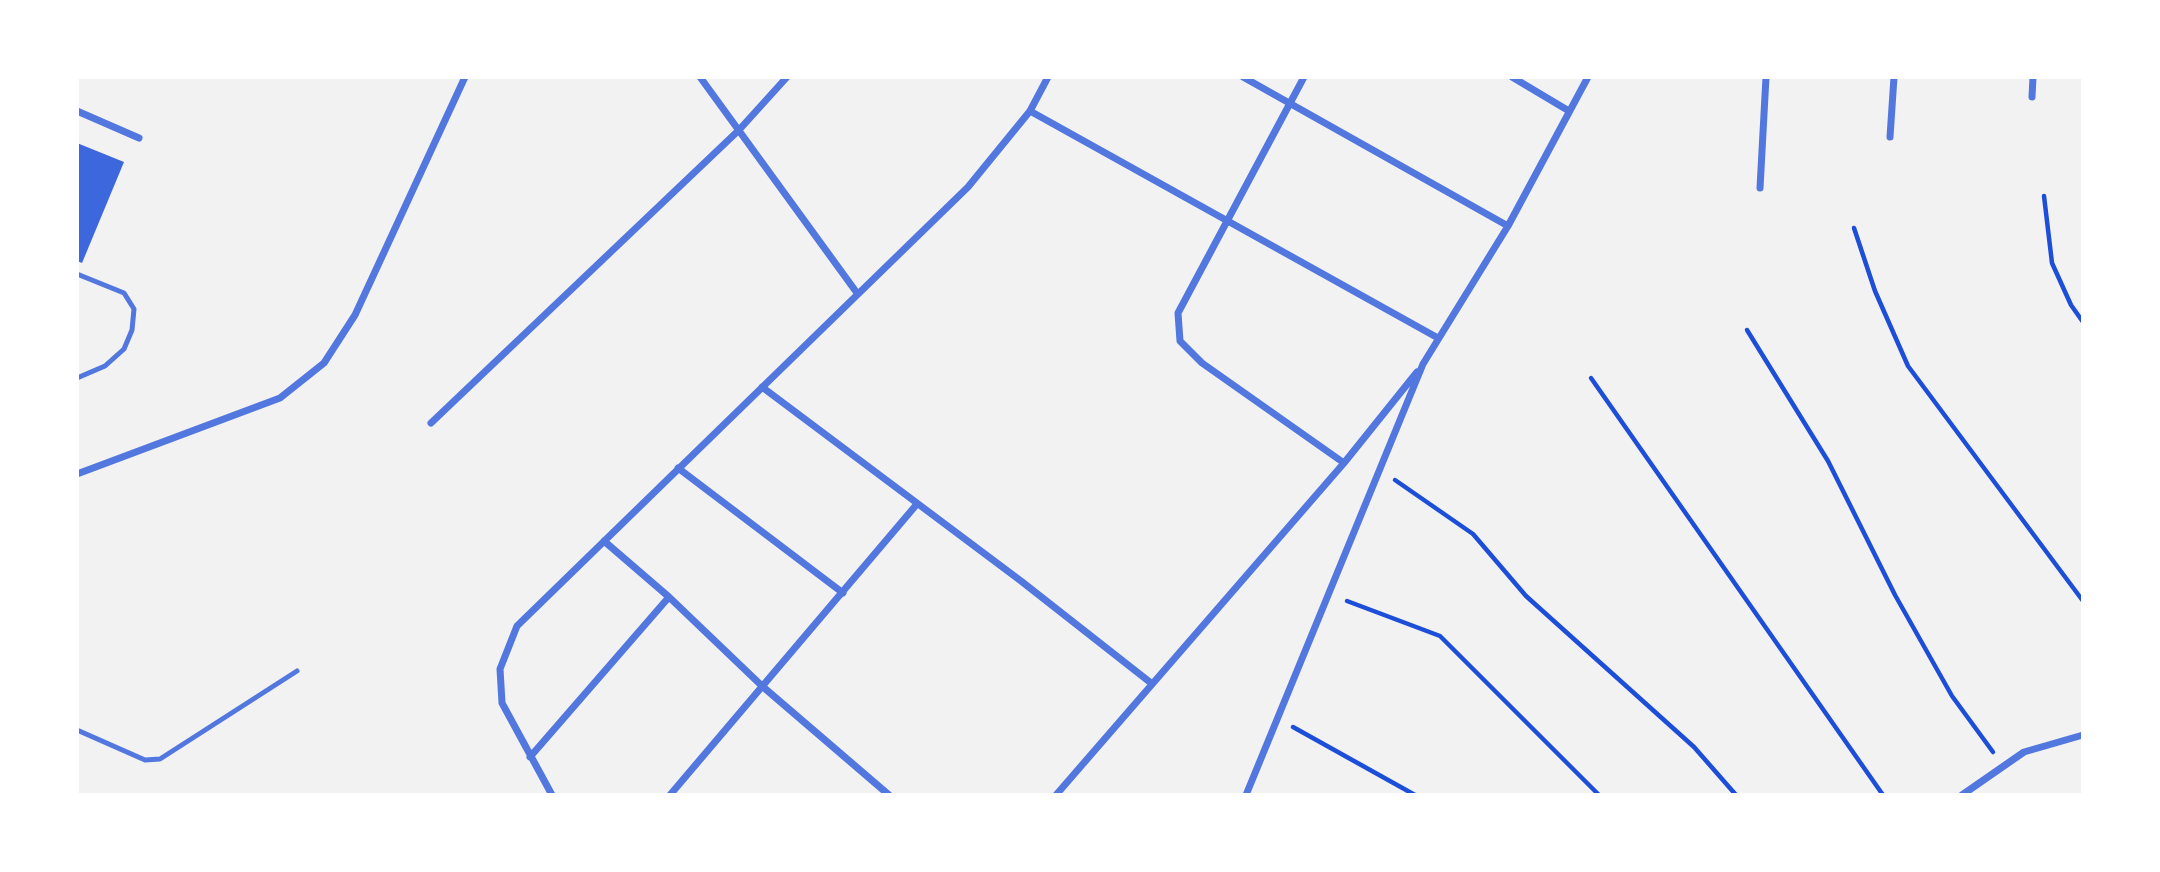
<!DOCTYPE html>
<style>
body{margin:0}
#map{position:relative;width:2160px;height:872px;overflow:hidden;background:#f2f2f2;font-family:"Noto Sans",sans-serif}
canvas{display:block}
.frame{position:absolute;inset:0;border:79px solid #fff;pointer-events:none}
</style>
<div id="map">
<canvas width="2160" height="872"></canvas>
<div class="frame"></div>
</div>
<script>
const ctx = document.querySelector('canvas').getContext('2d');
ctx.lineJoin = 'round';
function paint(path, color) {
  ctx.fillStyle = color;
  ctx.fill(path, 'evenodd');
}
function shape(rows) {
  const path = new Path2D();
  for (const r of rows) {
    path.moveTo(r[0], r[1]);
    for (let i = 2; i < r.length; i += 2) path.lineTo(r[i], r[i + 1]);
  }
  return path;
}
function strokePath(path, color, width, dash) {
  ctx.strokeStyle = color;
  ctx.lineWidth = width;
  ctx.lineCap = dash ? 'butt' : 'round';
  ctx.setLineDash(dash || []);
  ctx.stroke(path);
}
const building = shape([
 [77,143,124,162,82,263,77,261]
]);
const path = shape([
 [2044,196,2052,263,2071,305,2083,322],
 [1854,228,1875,291,1908,366,2083,601],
 [1747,330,1828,461,1895,595,1952,696,1993,752],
 [1591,378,1883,795],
 [1395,480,1473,534,1526,596,1694,747,1736,795],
 [1347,601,1440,636,1599,795],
 [1293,727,1415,795]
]);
const service = shape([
 [77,274,124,293,134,309,132,330,124,349,105,366,77,378],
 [77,730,145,760,160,759,297,671]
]);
const minor = shape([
 [700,77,857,293],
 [1243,77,1508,226],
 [1304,77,1178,313,1180,341,1202,363,1344,463],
 [1512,77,1569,111],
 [2032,97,2033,77],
 [77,111,139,138],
 [1030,111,1438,338],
 [1890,137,1894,77],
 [1760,188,1766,77],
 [762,387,1021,581,1151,683],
 [431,423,739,130,787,77],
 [678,468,843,593],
 [77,474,280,398,324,363,355,315,465,77],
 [604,541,669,597,762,686,889,795],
 [530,757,669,597],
 [552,795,502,703,500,669,517,626,968,187,1030,111,1048,77],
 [670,795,917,504],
 [1056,795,1344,463,1417,372],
 [1246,795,1423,364,1508,226,1588,77],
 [1962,795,2024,752,2083,735]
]);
paint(building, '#3d67dc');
strokePath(path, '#1d4ed8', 4.5);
strokePath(service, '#5277de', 5);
strokePath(minor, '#5277de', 7);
</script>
